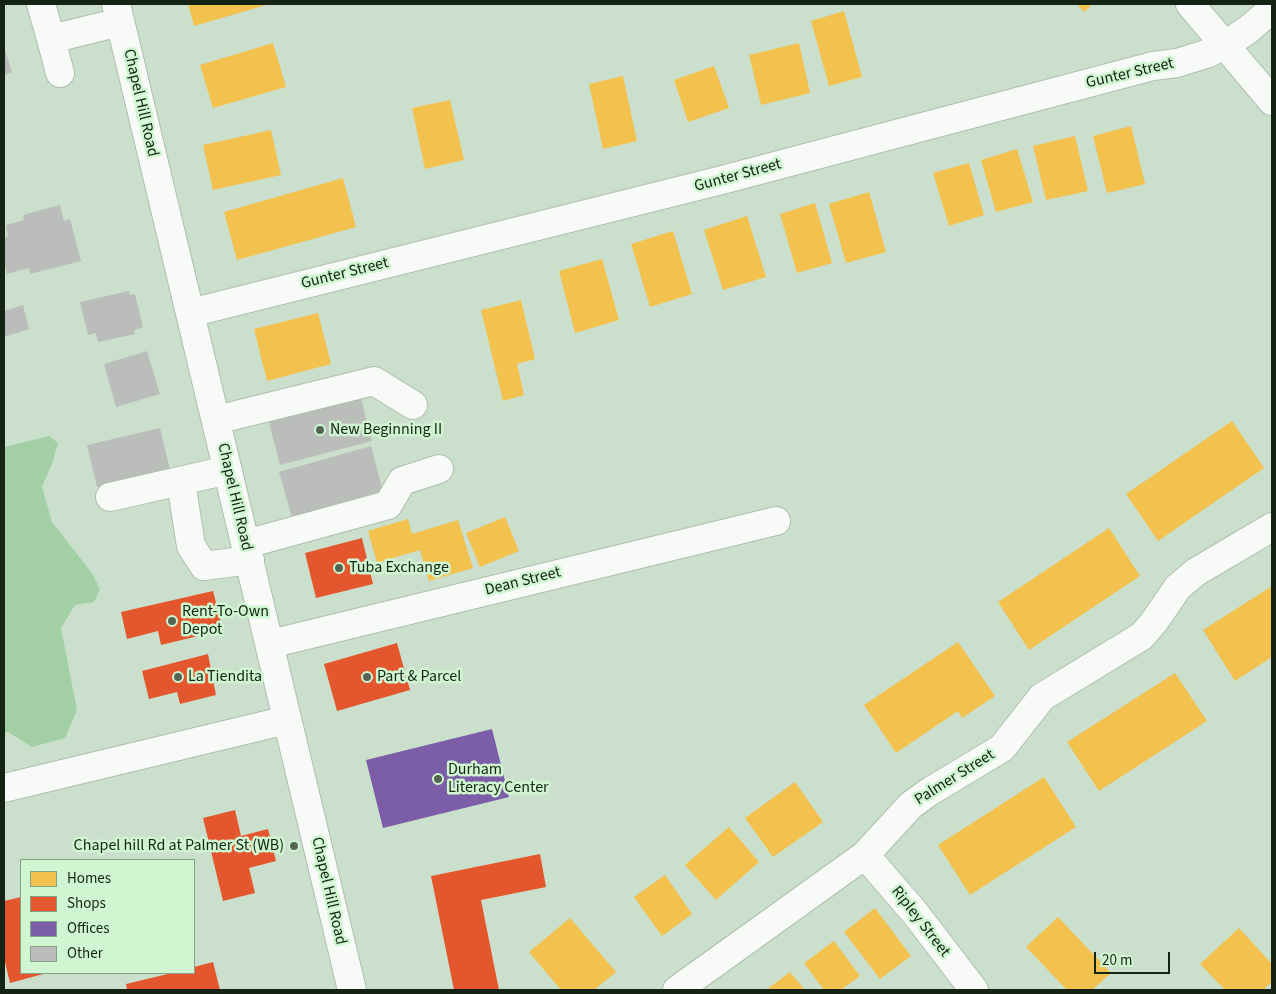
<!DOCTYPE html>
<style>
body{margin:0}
#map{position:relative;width:1276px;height:994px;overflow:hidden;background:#cbe0cc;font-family:"Source Sans 3",sans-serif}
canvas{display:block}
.frame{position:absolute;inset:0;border:5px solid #152315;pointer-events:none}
.legend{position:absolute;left:20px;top:859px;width:175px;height:115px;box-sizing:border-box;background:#d0f6d1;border:1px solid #85a286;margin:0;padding:6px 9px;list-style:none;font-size:15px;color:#152315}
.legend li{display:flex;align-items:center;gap:10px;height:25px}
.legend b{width:25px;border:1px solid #85a286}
.scale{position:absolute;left:1094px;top:952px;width:76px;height:22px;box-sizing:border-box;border:2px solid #152315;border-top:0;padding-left:6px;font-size:15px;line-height:18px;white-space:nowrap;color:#152315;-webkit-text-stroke:4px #d0f6d1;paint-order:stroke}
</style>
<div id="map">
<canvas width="1276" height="994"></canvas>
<div class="frame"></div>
<ul class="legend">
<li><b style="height:14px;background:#f2c14e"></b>Homes</li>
<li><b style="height:14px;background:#e4572e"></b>Shops</li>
<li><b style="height:14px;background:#7b5ea7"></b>Offices</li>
<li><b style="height:14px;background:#babdba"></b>Other</li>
</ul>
<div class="scale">20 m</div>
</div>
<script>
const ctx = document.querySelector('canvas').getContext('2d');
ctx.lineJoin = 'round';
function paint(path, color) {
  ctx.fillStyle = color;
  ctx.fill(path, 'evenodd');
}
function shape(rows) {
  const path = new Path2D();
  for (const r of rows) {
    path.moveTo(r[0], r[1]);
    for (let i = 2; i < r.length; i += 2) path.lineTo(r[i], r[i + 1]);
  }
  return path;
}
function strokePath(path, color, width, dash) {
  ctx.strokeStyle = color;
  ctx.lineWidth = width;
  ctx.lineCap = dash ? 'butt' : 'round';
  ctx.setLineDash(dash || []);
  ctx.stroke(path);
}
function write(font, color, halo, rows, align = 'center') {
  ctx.font = font + ' "Source Sans 3",sans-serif';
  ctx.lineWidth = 5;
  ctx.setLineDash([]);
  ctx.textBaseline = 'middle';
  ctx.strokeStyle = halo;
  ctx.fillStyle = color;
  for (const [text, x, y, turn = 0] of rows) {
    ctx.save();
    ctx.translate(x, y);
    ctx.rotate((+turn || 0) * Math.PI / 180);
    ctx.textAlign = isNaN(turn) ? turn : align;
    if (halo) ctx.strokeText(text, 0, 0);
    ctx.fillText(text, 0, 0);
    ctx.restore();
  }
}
const green = shape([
 [49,436,58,443,53,461,42,487,52,522,92,573,100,589,94,602,75,605,61,628,77,710,65,738,32,747,8,732,4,733,4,447]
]);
const homes = shape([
 [188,4,270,4,194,26],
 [1077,4,1093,4,1084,12],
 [844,11,862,77,829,86,811,21],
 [273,43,286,87,213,108,200,65],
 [799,43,810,93,761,105,749,55],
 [714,66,729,108,688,122,674,80],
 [623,76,637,141,603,149,589,84],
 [450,100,464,160,425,169,412,108],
 [1131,126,1145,184,1107,193,1093,136],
 [271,130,281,175,213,190,203,145],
 [1075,136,1088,191,1046,200,1033,146],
 [1017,149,1033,202,996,212,981,160],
 [969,163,984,215,949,226,933,173],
 [343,178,356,227,237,260,224,212],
 [869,192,886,252,846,263,829,204],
 [815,203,832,263,797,273,780,214],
 [747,216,766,277,723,290,704,230],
 [673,231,692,294,650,307,631,244],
 [602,259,619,320,575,333,559,271],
 [521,300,535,359,517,364,524,395,503,401,481,310],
 [318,313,331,364,267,381,254,329],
 [1232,421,1264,468,1158,541,1126,494],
 [505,517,519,551,480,567,466,533],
 [408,519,412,534,458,520,473,568,429,581,420,550,377,563,368,531],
 [1109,528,1140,576,1029,650,998,602],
 [1272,586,1272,657,1235,681,1203,630],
 [958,642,995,696,962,718,958,711,896,753,864,705],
 [1175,673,1207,721,1099,791,1067,742],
 [1044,777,1076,827,970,895,938,845],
 [795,782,823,822,773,857,745,818],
 [729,827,759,862,716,900,685,865],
 [665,875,692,914,662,936,634,897],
 [875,908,911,956,880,979,844,932],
 [1058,917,1111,973,1092,990,1067,990,1026,947],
 [570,918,616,972,594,990,561,990,529,952],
 [1239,928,1272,964,1272,982,1263,990,1225,990,1200,964],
 [834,941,860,976,841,990,824,990,804,963],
 [790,972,805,990,766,990]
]);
const shops = shape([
 [362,538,373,584,316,598,305,553],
 [213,591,223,630,161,645,158,631,127,639,121,612],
 [397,643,410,690,337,711,324,664],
 [208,654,216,695,180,704,177,692,149,699,142,671],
 [235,810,241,836,268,829,276,861,249,868,255,893,223,901,203,818],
 [540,854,546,887,481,900,499,990,454,990,431,876],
 [21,897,21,973,47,973,10,983,4,958,4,901],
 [213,962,220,990,127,990,126,984,172,973,194,973,194,967]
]);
const offices = shape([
 [492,729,509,797,383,828,366,760]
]);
const building = shape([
 [4,47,12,72,4,75],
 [60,205,64,221,70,219,81,261,30,274,29,268,7,274,4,261,4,238,8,236,6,225,24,220,23,215],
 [129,291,130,295,135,294,143,327,134,330,135,334,98,342,96,333,88,335,80,302],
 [23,305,29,329,4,337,4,311],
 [147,351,160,394,116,407,104,364],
 [360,395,372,441,280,465,268,419],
 [160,428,170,470,97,487,87,445],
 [371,446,384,495,293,521,279,472]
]);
const minor = shape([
 [41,4,51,39,120,22],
 [116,4,352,990],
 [1190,4,1272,101],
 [51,39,60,73],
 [190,313,722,180,1153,66,1177,63,1206,54,1225,45,1249,29,1272,9],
 [216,420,374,381,413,405],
 [181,482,191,546,204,566,250,560],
 [110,497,228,470],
 [246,544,388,505,402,481,439,469],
 [270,644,776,521],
 [4,788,287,720],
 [865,855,915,913,974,990],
 [677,990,865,855,911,805,929,792,1002,748,1042,697,1142,636,1154,622,1178,587,1196,572,1272,527]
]);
const markers = [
 [320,430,5,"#556555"],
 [339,568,5,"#556555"],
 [172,621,5,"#556555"],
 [178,677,5,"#556555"],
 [367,677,5,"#556555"],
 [438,779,5,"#556555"],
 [294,846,5,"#556555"]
];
const streetNames = [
 ["Gunter Street",1130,74,-13],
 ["Chapel Hill Road",140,103,77],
 ["Gunter Street",738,176,-15],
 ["Gunter Street",345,274,-14],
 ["Chapel Hill Road",234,497,77],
 ["Dean Street",523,582,-14],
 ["Palmer Street",955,778,-32],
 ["Chapel Hill Road",328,891,77],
 ["Ripley Street",920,922,52]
];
const poiNames = [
 ["New Beginning II",330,430],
 ["Tuba Exchange",349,568],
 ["Rent-To-Own",182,612],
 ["Depot",182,630],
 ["La Tiendita",188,677],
 ["Part & Parcel",377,677],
 ["Durham",448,770],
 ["Literacy Center",448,788],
 ["Chapel hill Rd at Palmer St (WB)",284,846,"right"]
];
paint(green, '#a2d0a4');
paint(homes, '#f2c14e');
paint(shops, '#e4572e');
paint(offices, '#7b5ea7');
paint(building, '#babdba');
strokePath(minor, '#aebeae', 30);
strokePath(minor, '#f7faf7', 28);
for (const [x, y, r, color] of markers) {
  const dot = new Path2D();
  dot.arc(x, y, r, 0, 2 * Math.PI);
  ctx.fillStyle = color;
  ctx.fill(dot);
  strokePath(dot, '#d0f6d1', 2);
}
write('16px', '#152315', '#d0f6d1', streetNames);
write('16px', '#152315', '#d0f6d1', poiNames, 'left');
</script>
